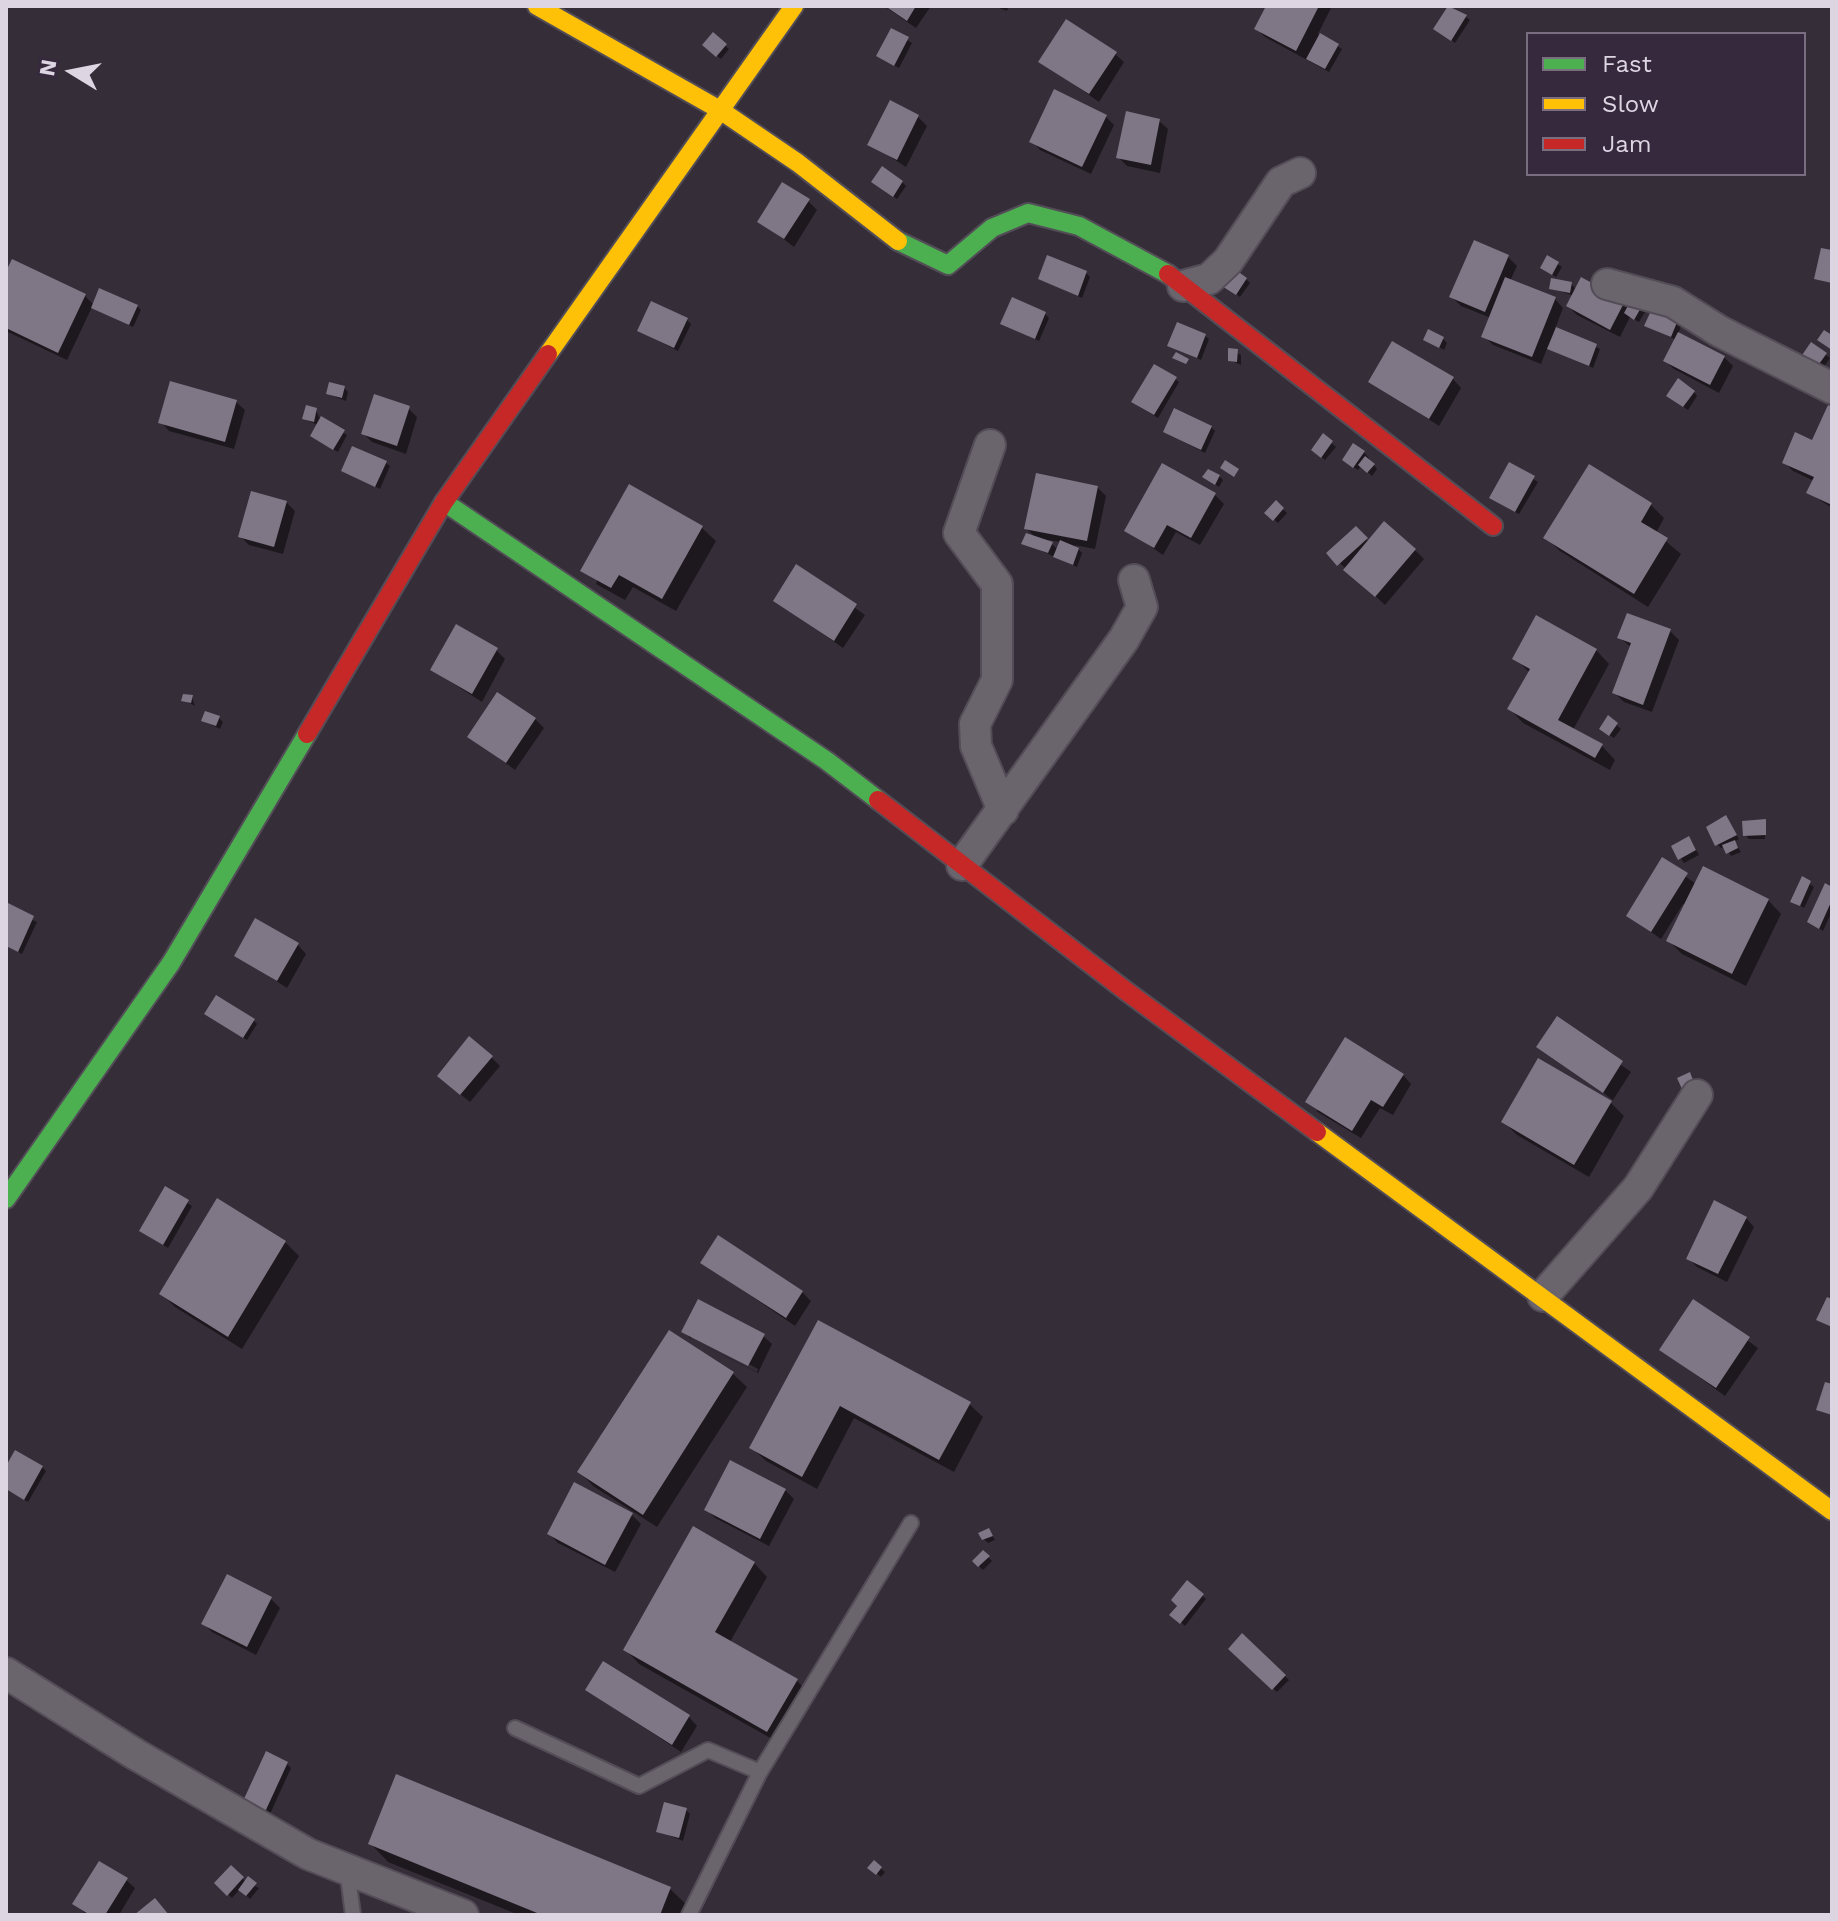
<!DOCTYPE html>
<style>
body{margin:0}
#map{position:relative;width:1838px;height:1921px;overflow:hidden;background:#352e39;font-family:"Work Sans",sans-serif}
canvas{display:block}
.frame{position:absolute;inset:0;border:8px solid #ddd5e2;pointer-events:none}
.legend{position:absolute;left:1526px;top:32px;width:280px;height:144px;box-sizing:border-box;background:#36293e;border:2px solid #796e80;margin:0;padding:10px 14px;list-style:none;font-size:24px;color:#ddd5e2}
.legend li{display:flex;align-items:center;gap:16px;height:40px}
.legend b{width:40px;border:2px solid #796e80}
.north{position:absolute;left:32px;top:32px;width:80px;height:80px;-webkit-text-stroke:6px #36293e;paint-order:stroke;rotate:280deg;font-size:22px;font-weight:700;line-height:32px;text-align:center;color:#ddd5e2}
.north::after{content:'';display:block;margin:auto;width:28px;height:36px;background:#ddd5e2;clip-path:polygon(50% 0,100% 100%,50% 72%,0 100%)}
</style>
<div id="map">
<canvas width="1838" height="1921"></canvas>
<div class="frame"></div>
<ul class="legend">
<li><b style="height:10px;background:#4caf50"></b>Fast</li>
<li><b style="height:10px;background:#ffc107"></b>Slow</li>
<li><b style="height:10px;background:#c62828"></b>Jam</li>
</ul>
<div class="north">N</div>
</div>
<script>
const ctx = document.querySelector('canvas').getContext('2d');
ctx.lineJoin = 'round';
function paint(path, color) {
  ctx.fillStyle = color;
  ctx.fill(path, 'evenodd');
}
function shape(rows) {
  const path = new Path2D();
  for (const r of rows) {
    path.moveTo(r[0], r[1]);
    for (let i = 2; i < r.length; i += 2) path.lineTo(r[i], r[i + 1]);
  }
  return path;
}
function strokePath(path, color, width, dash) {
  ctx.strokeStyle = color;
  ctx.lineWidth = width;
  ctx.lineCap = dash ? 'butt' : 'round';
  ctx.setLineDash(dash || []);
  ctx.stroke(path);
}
const shadow = shape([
 [884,6,931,6,916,28],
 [993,6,1009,6,1007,11],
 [1268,6,1332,6,1318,34,1342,49,1329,72,1265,37,1257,29],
 [1451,7,1470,20,1455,43,1436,29],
 [891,30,912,43,899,68,883,60],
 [713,35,729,49,721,59,708,49],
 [1115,54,1124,62,1099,102,1041,61],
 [918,117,927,126,906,167,870,144],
 [1106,117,1114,125,1091,174,1040,150,1032,141],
 [1159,121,1168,129,1160,173,1127,166,1118,157],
 [902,182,906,186,897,199,878,185],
 [808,201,817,210,794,247,760,221],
 [1475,243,1508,257,1517,266,1510,281,1555,299,1563,308,1555,329,1600,349,1593,368,1548,346,1541,364,1493,345,1484,336,1491,318,1461,306,1452,297],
 [1548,258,1562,267,1556,277,1542,268],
 [1086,273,1090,277,1082,298,1040,279],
 [6,276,85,296,94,305,137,306,141,310,133,327,92,307,67,360,6,331],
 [1246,279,1250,283,1240,297,1224,286],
 [1571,284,1577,290,1645,312,1639,322,1630,317,1620,337,1577,315,1568,306,1574,296,1551,288],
 [1045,314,1049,318,1039,341,1003,323],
 [687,320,691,324,678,351,639,331],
 [1683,321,1678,334,1724,357,1733,366,1719,393,1674,369,1665,361,1676,340,1647,325],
 [1205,336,1209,339,1201,360,1170,345],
 [1425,339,1443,339,1447,343,1444,350],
 [1812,345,1830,358,1819,374],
 [1230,350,1241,355,1241,365,1230,360],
 [1175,379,1179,382,1158,418,1138,406],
 [1453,379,1461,388,1439,426,1370,381],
 [344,388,348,392,346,401,328,394],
 [1694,392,1697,396,1688,410,1672,399],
 [236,402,245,410,234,449,169,431,161,422],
 [408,408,417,417,406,454,372,442,363,433],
 [1832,409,1832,508,1809,493,1814,481,1793,471,1784,462,1813,443],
 [316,410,319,417,347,435,338,452,316,439,318,425,304,419],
 [1211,427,1215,431,1205,453,1165,432],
 [1323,436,1336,447,1325,460,1317,454],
 [1364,452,1377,469,1372,476,1361,466,1358,470,1349,464],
 [386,463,390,466,380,489,343,471],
 [1510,465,1538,482,1519,514,1496,501],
 [1219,476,1223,480,1219,487,1204,477],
 [630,487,702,528,716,541,676,611,633,587,625,600,596,584],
 [1097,487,1106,496,1095,549,1074,545,1082,553,1077,567,1024,543,1036,538,1027,529],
 [1048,540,1061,542,1058,550],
 [1215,495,1224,504,1200,545,1176,532,1163,555,1127,530],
 [286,502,295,511,283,554,249,545,240,536],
 [1276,503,1287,513,1278,523,1267,513],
 [1651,505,1664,518,1656,533,1681,554,1648,607,1560,551,1546,538],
 [1356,528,1369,542,1415,550,1424,559,1385,605,1329,553],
 [797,567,865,615,843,648,775,600],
 [1670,631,1679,640,1652,712,1624,702,1615,693,1632,648,1620,638],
 [496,650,505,659,482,702,432,670],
 [1596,650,1609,664,1573,730,1602,746,1615,760,1610,770,1523,723,1510,709,1530,673,1515,658],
 [192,697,195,706,183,700],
 [219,718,223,722,220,729,203,721],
 [1608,718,1621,729,1614,738,1605,732],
 [535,719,544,728,515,770,470,737],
 [1726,818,1739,839,1734,842,1741,852,1731,856,1725,846,1721,848,1717,844],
 [1765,821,1765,839,1749,839,1745,835],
 [1692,842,1699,855,1684,863,1673,847],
 [1663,860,1696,884,1768,900,1781,914,1746,986,1682,954,1668,940,1686,905,1683,904,1661,939,1628,916],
 [1803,879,1814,887,1804,908,1792,901],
 [1832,889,1832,911,1823,931,1809,922],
 [6,908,37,922,22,954,6,946],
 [298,945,306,954,287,988,236,955],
 [211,1017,253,1020,257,1024,247,1040],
 [1557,1019,1631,1072,1613,1100,1539,1046],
 [491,1057,500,1066,470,1102,449,1085],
 [1403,1075,1411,1084,1393,1115,1380,1108,1361,1138,1316,1111],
 [1611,1103,1624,1116,1589,1177,1517,1135,1504,1122],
 [165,1189,192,1206,168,1248,145,1234],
 [217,1201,285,1242,299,1256,242,1349,175,1307,161,1293],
 [1746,1218,1754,1227,1727,1282,1697,1267,1688,1258],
 [703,1263,802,1292,811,1301,795,1326],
 [1693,1301,1758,1348,1725,1396,1662,1350],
 [818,1323,969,1404,983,1417,954,1472,854,1418,817,1489,766,1461,752,1448],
 [684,1331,763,1336,772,1344,758,1373,691,1339,757,1372,758,1369,691,1334,691,1339],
 [670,1333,733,1374,747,1387,657,1527,593,1486,580,1472],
 [42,1467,46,1471,28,1502,6,1489,6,1470],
 [785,1490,794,1499,769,1546,715,1518,706,1509],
 [632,1515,641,1524,615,1572,558,1543,549,1534],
 [989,1530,995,1540,988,1543,984,1539],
 [983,1552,992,1561,983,1570,974,1561],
 [754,1563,767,1577,730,1642,796,1680,810,1694,781,1744,639,1664,626,1650],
 [228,1576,271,1599,280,1608,256,1655,212,1632,203,1623],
 [1188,1583,1206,1599,1185,1626,1172,1615],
 [1242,1636,1289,1680,1277,1692,1230,1649],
 [587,1690,689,1717,697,1726,681,1752],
 [287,1764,291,1768,270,1814,250,1804],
 [686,1810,690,1814,683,1841,658,1831],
 [370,1843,670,1889,689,1907,685,1915,519,1915,388,1862],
 [874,1863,885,1872,881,1877,870,1868],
 [231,1868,246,1882,259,1888,250,1899,240,1889,232,1898,217,1883],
 [126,1880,135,1888,119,1915,87,1915,75,1904]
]);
const building = shape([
 [885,6,916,6,907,21],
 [1266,6,1319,6,1296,51,1254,29],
 [1448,6,1467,15,1451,41,1433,29],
 [1066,19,1117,52,1089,94,1038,62],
 [891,28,909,37,894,66,876,56],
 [713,32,727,44,716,57,702,45],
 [1320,33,1339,44,1325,69,1306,59],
 [1054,89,1107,115,1082,167,1029,142],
 [890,100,919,115,897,160,867,145],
 [1126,111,1160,119,1151,165,1116,158],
 [882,166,903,181,893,197,871,182],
 [782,182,810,199,784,239,757,222],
 [1474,240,1509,255,1485,312,1449,297],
 [1821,248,1832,250,1832,283,1814,279],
 [1047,255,1087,271,1078,296,1038,279],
 [1547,255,1559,262,1552,275,1540,268],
 [12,259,86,294,58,353,6,328,6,271],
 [1229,265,1247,278,1236,295,1217,283],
 [1505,277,1556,297,1532,357,1481,337],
 [1581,277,1625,301,1610,330,1566,306],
 [1551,278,1572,282,1570,293,1549,289],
 [99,288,138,305,129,325,91,308],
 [1012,297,1046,312,1035,339,1000,324],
 [1631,300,1642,306,1634,320,1624,313],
 [651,301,688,318,674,348,637,331],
 [1654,304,1680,315,1671,337,1644,326],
 [1177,322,1206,334,1197,358,1167,346],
 [1556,327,1597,344,1589,366,1547,349],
 [1428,329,1444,337,1439,348,1423,340],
 [1824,330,1832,335,1832,350,1817,340],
 [1678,332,1725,356,1710,385,1663,361],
 [1392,341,1454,377,1429,419,1368,382],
 [1811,342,1827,353,1814,371,1798,361],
 [1228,348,1238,349,1237,362,1228,361],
 [1176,352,1189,359,1186,364,1172,358],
 [1154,364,1177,377,1154,415,1131,402],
 [1678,378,1695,391,1683,407,1666,396],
 [170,381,237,400,225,442,158,423],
 [329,382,345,386,342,398,326,394],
 [374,394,410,406,397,446,361,434],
 [306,405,317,408,314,422,302,419],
 [1828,405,1832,407,1832,505,1806,493,1814,477,1782,463,1795,432,1812,440],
 [1174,408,1212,426,1201,450,1163,432],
 [321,416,345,430,333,450,310,436],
 [1323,433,1333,441,1321,458,1311,450],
 [1353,443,1365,451,1353,468,1342,460],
 [352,446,387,461,375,487,341,471],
 [1365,456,1375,464,1367,473,1358,465],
 [1225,460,1239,469,1234,477,1220,468],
 [1509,462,1535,476,1515,512,1489,498],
 [1162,463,1216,493,1191,538,1167,525,1154,548,1124,531],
 [1589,464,1652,503,1641,522,1668,538,1634,594,1543,538],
 [1208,469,1220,475,1215,485,1202,477],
 [1036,473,1098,486,1087,541,1024,529],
 [629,484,703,526,662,599,619,575,611,588,580,571],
 [251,491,287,501,274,547,238,537],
 [1276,500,1284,508,1273,521,1264,513],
 [1384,521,1416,549,1375,597,1343,570],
 [1356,526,1368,538,1337,566,1326,553],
 [1026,533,1053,542,1048,553,1021,544],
 [1060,540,1079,548,1073,565,1053,557],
 [796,564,857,604,834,641,773,601],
 [1627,613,1671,629,1643,705,1612,693,1631,643,1617,638],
 [1536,615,1597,649,1558,720,1603,744,1595,758,1507,709,1530,669,1512,659],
 [456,624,498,648,472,694,430,670],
 [497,692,536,718,506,763,467,737],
 [183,694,193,695,191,703,181,701],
 [205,711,220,716,216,726,201,721],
 [1608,715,1618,723,1609,736,1599,729],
 [1726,815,1737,835,1715,846,1706,827],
 [1766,819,1766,835,1743,836,1742,821],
 [1689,836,1696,850,1678,860,1671,846],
 [1735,840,1738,848,1726,854,1722,845],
 [1662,857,1688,873,1651,932,1626,916],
 [1703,866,1769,899,1732,974,1666,941],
 [1802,876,1811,881,1800,906,1790,902],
 [1825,883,1832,887,1832,900,1819,929,1807,922],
 [6,902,34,916,18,952,6,946],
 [255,918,299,943,277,981,234,956],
 [216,995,255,1019,243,1038,204,1014],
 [1557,1016,1623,1061,1603,1093,1536,1047],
 [469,1036,493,1056,460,1095,437,1076],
 [1345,1037,1404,1074,1383,1107,1371,1100,1352,1131,1305,1102],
 [1538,1058,1612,1101,1574,1165,1501,1122],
 [1690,1072,1694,1083,1682,1089,1677,1078],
 [165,1186,189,1200,163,1245,139,1231],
 [217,1198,286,1241,228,1337,159,1294],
 [1714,1200,1747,1217,1718,1274,1686,1259],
 [718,1235,803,1291,786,1318,700,1263],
 [1827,1297,1832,1299,1832,1327,1816,1320],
 [698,1299,765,1334,748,1366,681,1332],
 [1693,1299,1750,1337,1716,1388,1659,1350],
 [818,1320,971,1402,939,1460,840,1406,802,1477,749,1448],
 [669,1330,734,1372,643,1515,577,1472],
 [1825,1382,1832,1384,1832,1415,1816,1410],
 [15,1450,43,1466,24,1500,6,1489,6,1466],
 [730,1460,786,1489,760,1539,704,1510],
 [574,1482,633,1513,605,1565,547,1534],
 [693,1526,755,1562,715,1632,798,1679,767,1732,623,1650],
 [989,1528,993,1536,982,1540,978,1533],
 [983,1550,990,1556,978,1567,972,1561],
 [227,1574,272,1597,247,1647,201,1624],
 [1187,1580,1204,1594,1180,1624,1169,1615,1177,1606,1171,1600],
 [1242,1633,1286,1675,1272,1690,1228,1649],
 [603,1661,690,1715,672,1745,585,1690],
 [266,1751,288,1762,265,1812,243,1801],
 [396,1774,671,1887,660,1915,542,1915,368,1844],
 [664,1802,687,1808,679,1838,656,1832],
 [874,1860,882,1867,876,1875,867,1868],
 [99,1861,128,1878,105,1915,90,1915,72,1904],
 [231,1865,244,1877,227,1896,214,1883],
 [248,1876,257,1883,246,1896,238,1890],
 [155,1898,169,1915,134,1915]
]);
const lane = shape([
 [515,1728,639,1786,708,1750,760,1772],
 [347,1869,353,1915],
 [689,1915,760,1772,911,1523]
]);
const street = shape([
 [1607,284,1673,302,1719,331,1832,388],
 [1183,286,1209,279,1228,261,1281,182,1300,173],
 [990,445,959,533,997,584,997,680,975,724,976,746,1003,810],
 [962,865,1124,639,1142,607,1134,580],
 [1543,1296,1638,1188,1697,1095],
 [6,1673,135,1754,308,1854,463,1915]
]);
const fast = shape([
 [898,241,948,265,992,228,1028,213,1079,226,1168,274],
 [444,502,827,761,878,800],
 [6,1199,171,963,307,734]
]);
const slow = shape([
 [537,6,720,110,798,163,898,241],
 [548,354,794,6],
 [1317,1132,1832,1511]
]);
const jam = shape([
 [1168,274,1493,526],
 [307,734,444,502,548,354],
 [878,800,1126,991,1317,1132]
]);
paint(shadow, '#0007');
paint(building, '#7f7686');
strokePath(lane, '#534d57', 18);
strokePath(street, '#534d57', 34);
strokePath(fast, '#534d57', 22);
strokePath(slow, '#534d57', 22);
strokePath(jam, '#534d57', 22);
strokePath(lane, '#6a646d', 14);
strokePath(street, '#6a646d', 30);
strokePath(fast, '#4caf50', 18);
strokePath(slow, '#ffc107', 18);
strokePath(jam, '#c62828', 18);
</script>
